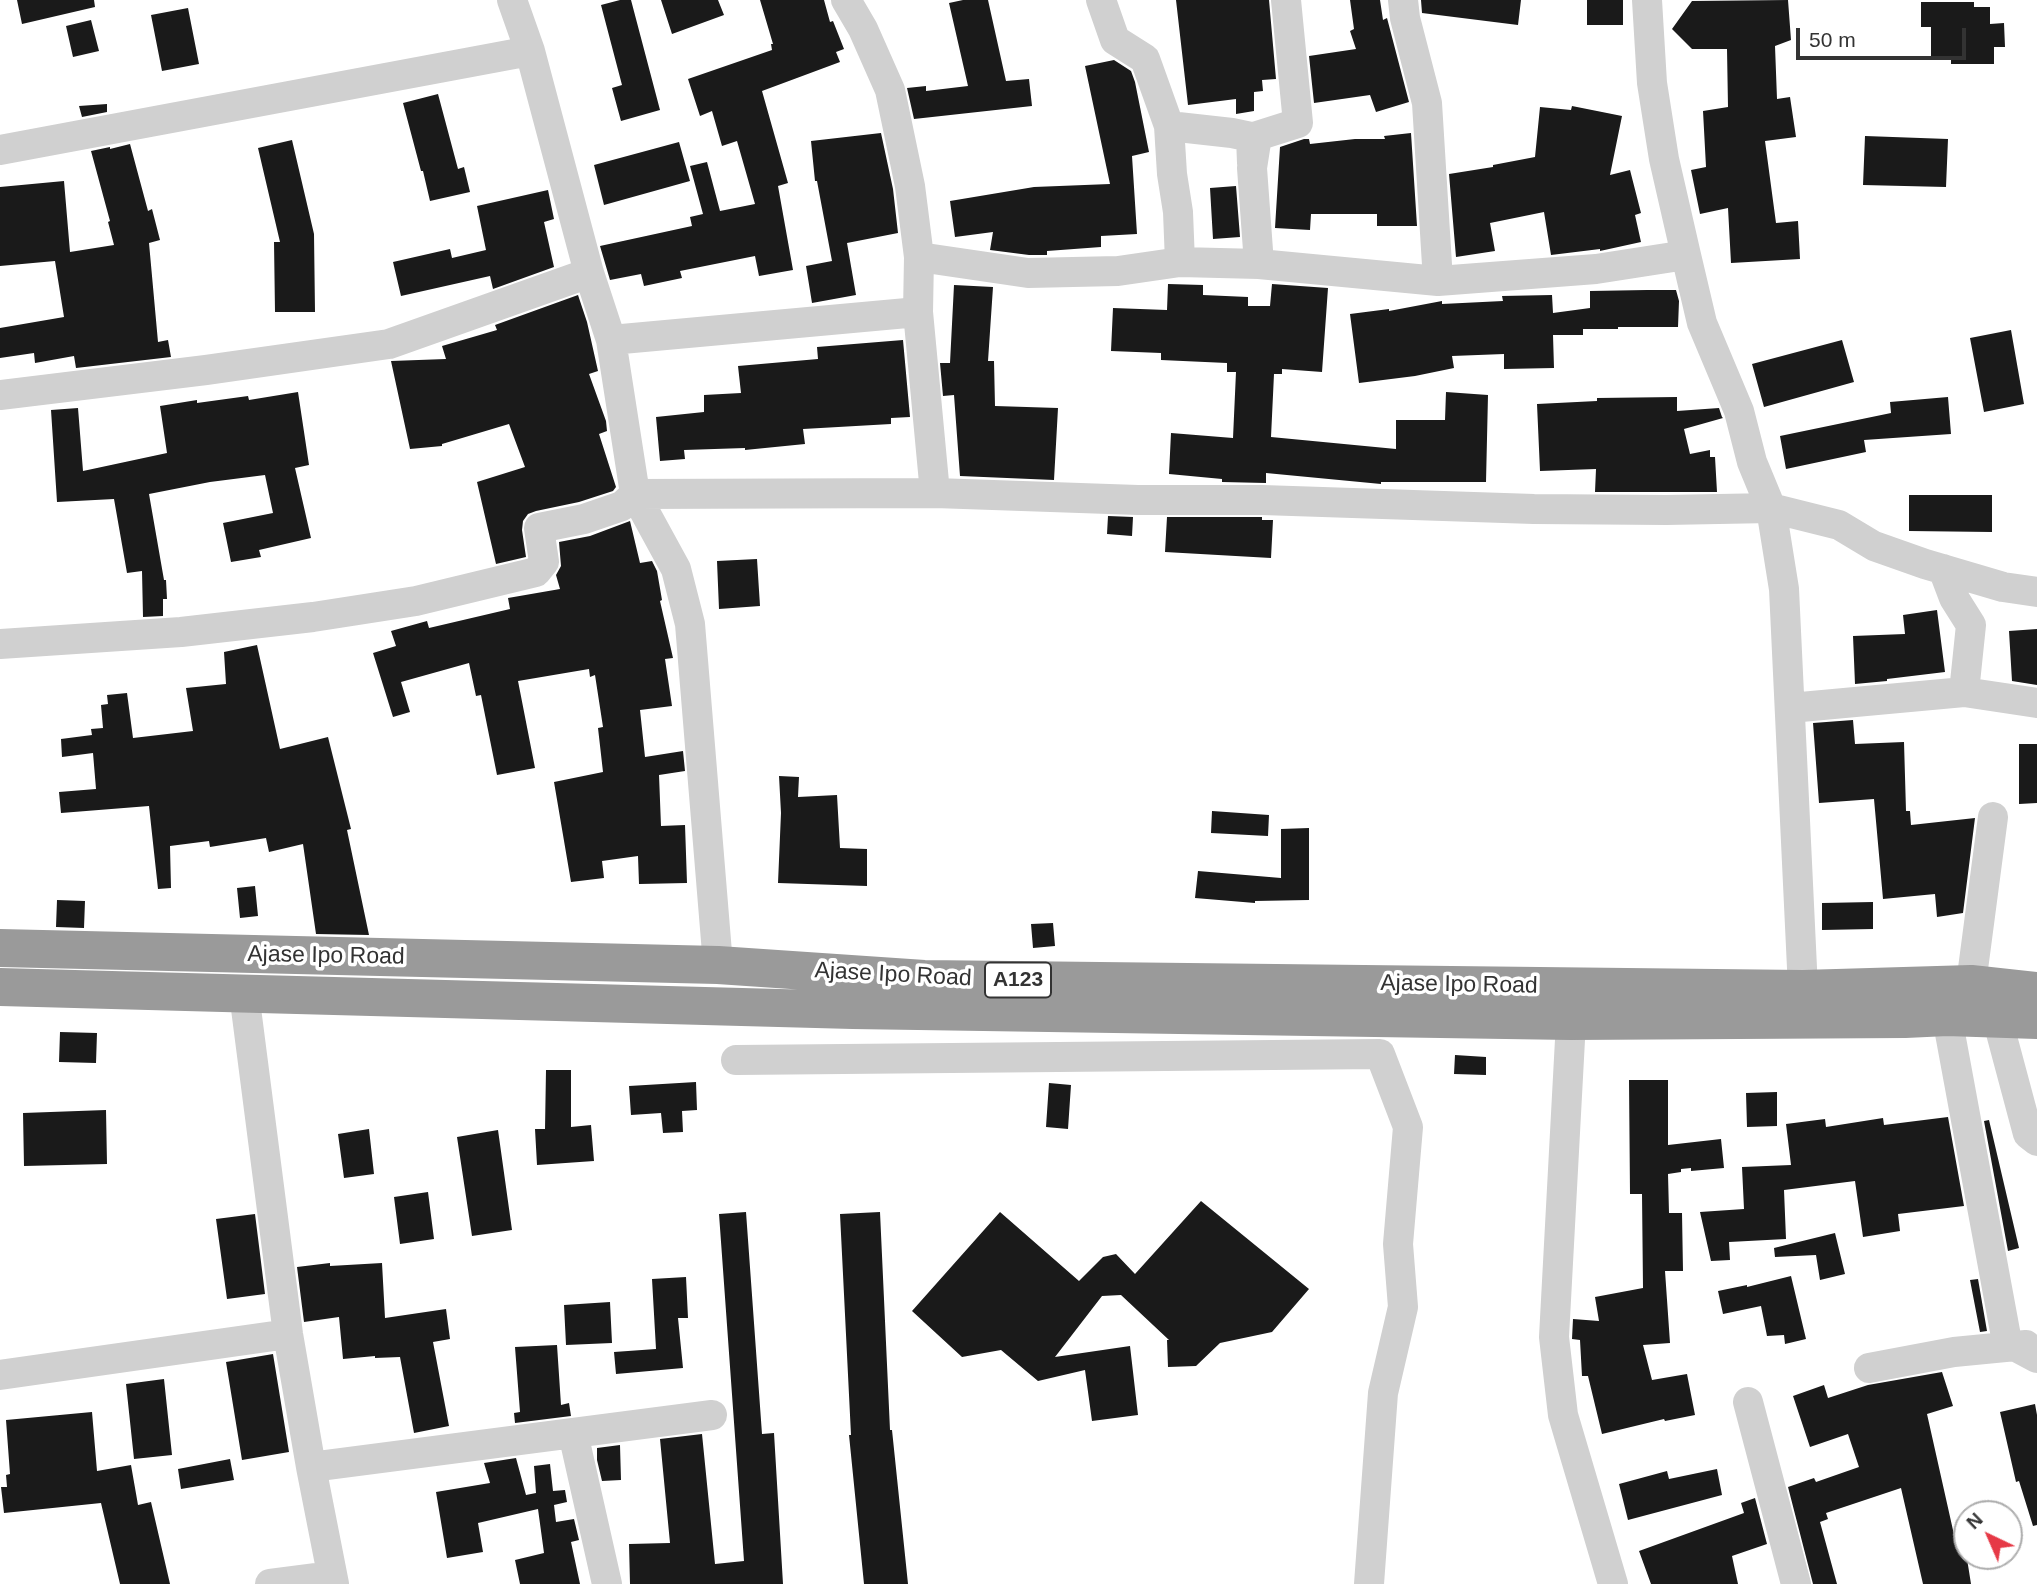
<!DOCTYPE html>
<style>
body{margin:0}
#map{position:relative;width:2037px;height:1584px;overflow:hidden;background:#fff;font-family:Arial,sans-serif}
canvas{display:block}
.north{position:absolute;left:1953px;top:1500px;width:70px;height:70px;box-sizing:border-box;background:#fff;border:2px solid #adadad;border-radius:50%;rotate:316deg;font-size:19px;font-weight:700;line-height:28px;text-align:center;color:#333}
.north::after{content:'';display:block;margin:auto;width:24px;height:32px;background:#e63946;clip-path:polygon(50% 0,100% 100%,50% 72%,0 100%)}
.scale{position:absolute;left:1796px;top:28px;width:170px;height:32px;box-sizing:border-box;border:4px solid #333;border-top:0;padding-left:9px;font-size:21px;line-height:24px;white-space:nowrap;color:#333;-webkit-text-stroke:5px #fff;paint-order:stroke}
</style>
<div id="map">
<canvas width="2037" height="1584"></canvas>
<div class="north">N</div>
<div class="scale">50 m</div>
</div>
<script>
const ctx = document.querySelector('canvas').getContext('2d');
ctx.lineJoin = 'round';
function paint(path, color) {
  ctx.fillStyle = color;
  ctx.fill(path, 'evenodd');
}
function shape(rows) {
  const path = new Path2D();
  for (const r of rows) {
    path.moveTo(r[0], r[1]);
    for (let i = 2; i < r.length; i += 2) path.lineTo(r[i], r[i + 1]);
  }
  return path;
}
function strokePath(path, color, width, dash) {
  ctx.strokeStyle = color;
  ctx.lineWidth = width;
  ctx.lineCap = dash ? 'butt' : 'round';
  ctx.setLineDash(dash || []);
  ctx.stroke(path);
}
function write(font, color, halo, rows, align = 'center') {
  ctx.font = font + ' Arial,sans-serif';
  ctx.lineWidth = 7;
  ctx.setLineDash([]);
  ctx.textBaseline = 'middle';
  ctx.strokeStyle = halo;
  ctx.fillStyle = color;
  for (const [text, x, y, turn = 0] of rows) {
    ctx.save();
    ctx.translate(x, y);
    ctx.rotate((+turn || 0) * Math.PI / 180);
    ctx.textAlign = isNaN(turn) ? turn : align;
    if (halo) ctx.strokeText(text, 0, 0);
    ctx.fillText(text, 0, 0);
    ctx.restore();
  }
}
const building = shape([
 [17,0,94,0,95,7,22,24],
 [620,0,631,0,660,110,621,121,612,88,622,85,601,5],
 [661,0,718,0,724,15,672,34],
 [760,0,824,0,830,22,833,21,844,49,836,52,840,62,762,91,788,183,778,186,793,270,759,276,755,256,680,271,682,278,644,286,641,274,610,280,600,246,692,226,690,217,703,214,690,166,707,162,720,211,755,204,737,141,722,146,712,111,700,116,688,79,772,50,771,44,773,44],
 [963,0,988,0,1006,81,1029,79,1032,106,914,119,907,88,926,86,926,91,968,86,949,3],
 [1176,0,1269,0,1276,79,1262,80,1263,91,1254,92,1254,111,1236,114,1236,99,1188,105],
 [1350,0,1380,0,1383,20,1387,18,1409,102,1376,112,1370,95,1314,103,1309,56,1356,49,1350,31,1354,29],
 [1421,0,1521,0,1518,25,1422,13],
 [1587,0,1623,0,1623,25,1587,25],
 [1788,0,1791,40,1775,46,1777,99,1790,97,1796,137,1765,141,1776,223,1798,221,1800,259,1731,263,1728,208,1700,214,1691,170,1706,167,1703,111,1728,107,1727,49,1692,49,1672,29,1692,1],
 [1921,2,1974,2,1974,7,1990,7,1990,24,2004,23,2005,47,1994,47,1994,64,1951,64,1951,57,1931,57,1931,27,1921,27],
 [188,8,199,64,162,71,151,15],
 [91,20,99,51,73,57,66,26],
 [1114,60,1131,71,1135,82,1149,152,1132,156,1137,234,1101,236,1101,247,1047,251,1047,255,1029,255,990,250,993,232,955,237,950,201,1034,187,1110,184,1085,66],
 [438,94,458,169,464,167,470,192,430,201,423,171,421,171,403,103],
 [107,104,107,112,82,117,79,106],
 [1572,106,1622,116,1610,175,1630,170,1641,213,1635,215,1641,242,1600,251,1600,249,1551,255,1544,212,1490,223,1495,251,1456,257,1449,174,1493,167,1493,165,1535,157,1540,107,1571,110],
 [881,133,893,189,898,233,847,243,856,295,812,303,806,266,832,261,817,181,815,181,811,141],
 [1411,133,1417,226,1377,226,1377,214,1311,214,1310,230,1275,228,1280,147,1304,139,1309,139,1310,144,1355,139,1385,139,1384,136],
 [1865,136,1948,139,1946,187,1863,185],
 [292,140,314,234,315,312,275,312,274,242,280,242,258,148],
 [679,142,690,181,604,205,594,165],
 [130,144,148,211,152,209,160,240,149,243,158,342,168,340,171,357,76,368,74,356,35,363,34,353,0,358,0,328,64,317,55,261,0,266,0,187,64,181,70,252,114,245,108,222,110,221,91,151,110,147,110,149],
 [1236,186,1240,237,1213,239,1210,188],
 [548,190,554,219,544,222,554,267,493,289,490,276,401,296,393,262,450,249,452,258,486,250,477,206],
 [1168,284,1203,285,1203,295,1248,297,1248,306,1270,306,1272,284,1328,288,1322,372,1282,369,1282,374,1274,374,1271,437,1396,449,1396,420,1445,420,1446,392,1488,395,1486,482,1381,482,1381,484,1266,473,1266,483,1222,482,1222,479,1169,474,1171,433,1233,438,1236,372,1227,372,1227,363,1161,360,1161,353,1111,351,1113,308,1167,310],
 [954,285,993,287,988,361,994,361,995,406,1058,408,1054,480,960,476,954,395,943,396,940,363,950,363],
 [1647,290,1676,290,1679,301,1678,327,1618,327,1618,329,1583,329,1583,335,1553,335,1554,368,1504,369,1504,354,1452,356,1454,368,1415,376,1359,383,1350,314,1389,309,1389,311,1442,301,1442,304,1503,301,1502,296,1552,295,1553,313,1590,308,1590,291],
 [578,295,587,322,598,371,589,374,606,421,607,431,599,434,616,487,613,491,579,502,536,511,528,514,523,521,522,530,526,557,496,564,477,482,525,467,509,424,442,444,442,446,410,449,391,361,446,359,442,346,497,330,495,325],
 [2011,330,2024,404,1984,412,1970,338],
 [903,340,910,417,891,418,891,424,803,429,805,444,745,450,745,448,684,450,685,459,660,461,656,417,704,412,704,395,741,393,738,366,818,359,817,347],
 [1842,340,1854,382,1764,407,1752,364],
 [298,392,309,465,295,468,311,538,259,550,261,557,231,562,223,523,273,513,265,475,210,482,149,494,164,580,166,580,167,599,163,599,163,616,143,617,142,571,127,573,114,499,57,502,51,410,78,408,83,471,167,453,160,406,197,400,197,403,248,396,249,400],
 [1677,397,1677,411,1719,408,1722,417,1723,418,1684,429,1690,454,1710,450,1710,457,1715,457,1717,492,1595,492,1596,469,1540,471,1537,404,1597,401,1597,398],
 [1948,397,1951,434,1864,440,1866,452,1786,469,1780,436,1891,413,1890,402],
 [1909,495,1992,495,1992,532,1909,531],
 [1108,516,1133,517,1132,536,1107,534],
 [1167,517,1262,517,1262,520,1273,520,1271,558,1165,552],
 [630,521,640,563,652,561,657,571,662,600,660,601,673,658,665,659,672,706,640,710,645,757,683,751,685,771,659,775,661,826,685,825,687,883,639,884,638,856,602,861,604,878,571,882,554,782,603,772,598,728,603,727,595,675,590,677,589,669,518,681,535,768,497,775,481,695,476,696,469,663,401,682,410,712,393,717,373,653,396,646,391,631,427,621,429,628,510,609,508,598,560,589,556,575,561,566,559,542,590,536],
 [757,559,760,606,719,609,717,561],
 [1937,610,1945,672,1887,679,1887,681,1855,684,1853,636,1905,634,1903,615],
 [2037,629,2037,685,2012,681,2009,631],
 [257,645,280,749,328,737,351,829,347,830,369,935,316,934,303,844,269,852,266,838,210,847,209,841,170,846,171,888,158,889,149,806,61,813,59,792,96,789,93,753,62,757,61,739,92,735,91,729,103,728,101,705,108,704,107,695,127,693,133,738,193,731,186,688,226,684,224,652],
 [1853,720,1855,744,1904,742,1906,811,1910,811,1911,825,1975,818,1963,913,1937,917,1935,894,1883,899,1874,799,1819,803,1813,723],
 [2019,744,2037,744,2037,803,2019,804],
 [779,776,799,777,798,797,837,795,840,848,867,849,867,886,778,883,781,813],
 [1212,811,1269,815,1268,836,1211,833],
 [1309,828,1309,900,1255,901,1255,903,1195,898,1198,871,1281,878,1281,829],
 [255,886,258,916,240,918,237,888],
 [57,900,85,901,84,928,56,927],
 [1873,902,1873,929,1822,930,1822,903],
 [1053,923,1055,946,1033,948,1031,924],
 [60,1032,97,1033,96,1063,59,1062],
 [1455,1055,1486,1057,1486,1075,1454,1074],
 [546,1070,571,1070,571,1127,591,1125,594,1161,537,1165,535,1129,545,1129],
 [1629,1080,1668,1080,1668,1145,1721,1139,1724,1168,1691,1171,1691,1168,1681,1169,1681,1172,1668,1174,1669,1213,1682,1213,1683,1271,1665,1271,1670,1343,1643,1345,1652,1380,1687,1374,1695,1415,1665,1421,1664,1419,1602,1434,1588,1376,1582,1376,1580,1340,1572,1339,1573,1319,1599,1321,1595,1297,1643,1288,1642,1194,1630,1194],
 [696,1082,697,1110,682,1111,683,1132,663,1133,661,1113,631,1115,629,1086],
 [1049,1083,1071,1085,1068,1129,1046,1127],
 [1777,1092,1777,1126,1747,1127,1746,1093],
 [106,1110,107,1164,24,1166,23,1113],
 [1948,1117,1964,1206,1898,1214,1900,1231,1863,1237,1855,1181,1784,1190,1786,1239,1729,1242,1730,1260,1711,1261,1700,1212,1744,1209,1742,1167,1791,1165,1786,1124,1825,1119,1826,1127,1883,1118,1884,1125],
 [1989,1120,2019,1248,2008,1251,1984,1121],
 [369,1129,374,1174,344,1178,338,1134],
 [498,1130,512,1230,472,1236,457,1137],
 [428,1192,434,1239,400,1244,394,1197],
 [1201,1201,1309,1289,1272,1332,1220,1343,1196,1366,1168,1367,1167,1340,1169,1340,1121,1295,1102,1296,1055,1357,1130,1346,1138,1415,1092,1421,1085,1370,1038,1381,1001,1350,962,1357,912,1311,1000,1212,1079,1281,1103,1257,1116,1254,1135,1274],
 [746,1212,762,1434,774,1433,783,1584,630,1584,629,1544,670,1543,660,1439,702,1434,715,1564,744,1561,719,1214],
 [880,1212,890,1430,892,1430,908,1584,864,1584,849,1435,851,1435,840,1214],
 [255,1214,265,1294,227,1299,216,1219],
 [1835,1233,1845,1274,1820,1280,1816,1255,1775,1257,1774,1248],
 [330,1263,330,1266,382,1263,385,1318,446,1309,450,1339,433,1342,449,1426,414,1433,400,1357,375,1358,375,1356,343,1359,339,1317,304,1322,297,1267],
 [1791,1276,1806,1339,1785,1344,1784,1335,1767,1336,1761,1306,1723,1314,1718,1291,1747,1285,1747,1287],
 [686,1277,688,1318,678,1318,683,1368,616,1374,614,1352,656,1349,652,1279],
 [1978,1279,1987,1331,1980,1332,1970,1280],
 [610,1302,612,1343,566,1345,564,1305],
 [557,1345,561,1405,569,1403,571,1416,515,1423,514,1413,520,1412,515,1347],
 [273,1354,289,1452,242,1460,226,1362],
 [1942,1372,1953,1406,1927,1414,1957,1548,1965,1546,1971,1584,1923,1584,1901,1488,1826,1513,1828,1519,1820,1522,1837,1584,1813,1584,1788,1487,1814,1478,1816,1482,1859,1467,1848,1434,1810,1447,1793,1396,1824,1385,1828,1398,1868,1385],
 [164,1379,172,1455,134,1459,126,1384],
 [2035,1404,2037,1415,2037,1525,2033,1526,2019,1481,2016,1482,2000,1412],
 [92,1412,97,1471,131,1465,138,1505,151,1502,170,1584,120,1584,101,1503,4,1513,1,1487,7,1487,6,1475,10,1474,6,1420],
 [620,1445,621,1480,602,1481,597,1460,597,1448],
 [516,1458,526,1495,536,1493,534,1466,550,1464,553,1491,565,1490,567,1502,554,1505,556,1522,574,1519,579,1540,571,1542,580,1584,520,1584,515,1560,544,1553,538,1509,478,1523,483,1552,447,1558,436,1492,490,1483,484,1463],
 [230,1459,234,1480,181,1489,178,1469],
 [1717,1469,1722,1495,1628,1520,1619,1484,1667,1471,1669,1479],
 [1755,1498,1767,1544,1732,1556,1738,1584,1651,1584,1639,1551,1744,1513,1741,1503]
]);
const minor = shape([
 [512,0,530,51,589,273,611,340,635,494,676,569,690,624,718,965],
 [846,0,863,29,890,90,910,186,919,257,918,312,935,493,1138,500,1262,500,1534,509,1666,510,1771,508,1839,525,1874,546,1925,564,2003,587,2037,592],
 [1101,0,1115,40,1145,59,1169,126,1172,174,1178,212,1180,262],
 [1403,0,1405,18,1427,103,1438,281],
 [1647,0,1652,83,1664,159,1686,255,1702,323,1739,411,1752,462,1771,508,1784,589,1803,989],
 [1169,126,1232,133,1251,137,1252,163],
 [0,150,530,51],
 [919,257,1028,273,1118,271,1180,262,1259,264,1438,281,1596,269,1686,255],
 [1259,264,1252,168,1257,136,1298,123,1286,0],
 [611,340,918,312],
 [0,395,206,370,389,344,589,273],
 [1943,569,1954,598,1971,625,1964,692],
 [0,644,181,632,313,617,416,601,536,572,544,562,539,528,584,519,622,506,635,494,935,493],
 [1790,708,1964,692,2037,703],
 [1971,984,1993,817],
 [244,993,288,1334,311,1467,334,1584],
 [1947,1017,2007,1342,2037,1358],
 [1997,1018,2028,1134,2037,1141],
 [1571,1021,1554,1337,1563,1415,1613,1584],
 [736,1060,1380,1054,1408,1127,1398,1244,1403,1307,1383,1393,1369,1584],
 [1869,1368,1954,1352,2026,1345],
 [0,1375,288,1334],
 [1748,1402,1796,1584],
 [573,1433,607,1584],
 [311,1467,712,1415],
 [270,1584,332,1576]
]);
const highway = shape([
 [0,948,718,965,924,979,1803,989,1971,984,2037,991],
 [0,987,853,1010,1571,1021,1905,1019,1947,1017,2037,1020]
]);
const shields = [
 [1018,980,66]
];
const shieldNames = [
 ["A123",1018,980]
];
const streetNames = [
 ["Ajase Ipo Road",326,956,1],
 ["Ajase Ipo Road",893,975,3],
 ["Ajase Ipo Road",1459,985,1]
];
paint(building, '#1a1a1a');
strokePath(minor, '#d0d0d0', 30);
strokePath(highway, '#9a9a9a', 38);
for (const [x, y, w] of shields) {
  const box = new Path2D();
  box.roundRect(x - w / 2, y - 17.5, w, 35, 5);
  ctx.fillStyle = '#fff';
  ctx.fill(box);
  strokePath(box, '#333', 2);
}
write('bold 21px', '#333', null, shieldNames);
write('23px', '#333', '#fff', streetNames);
</script>
